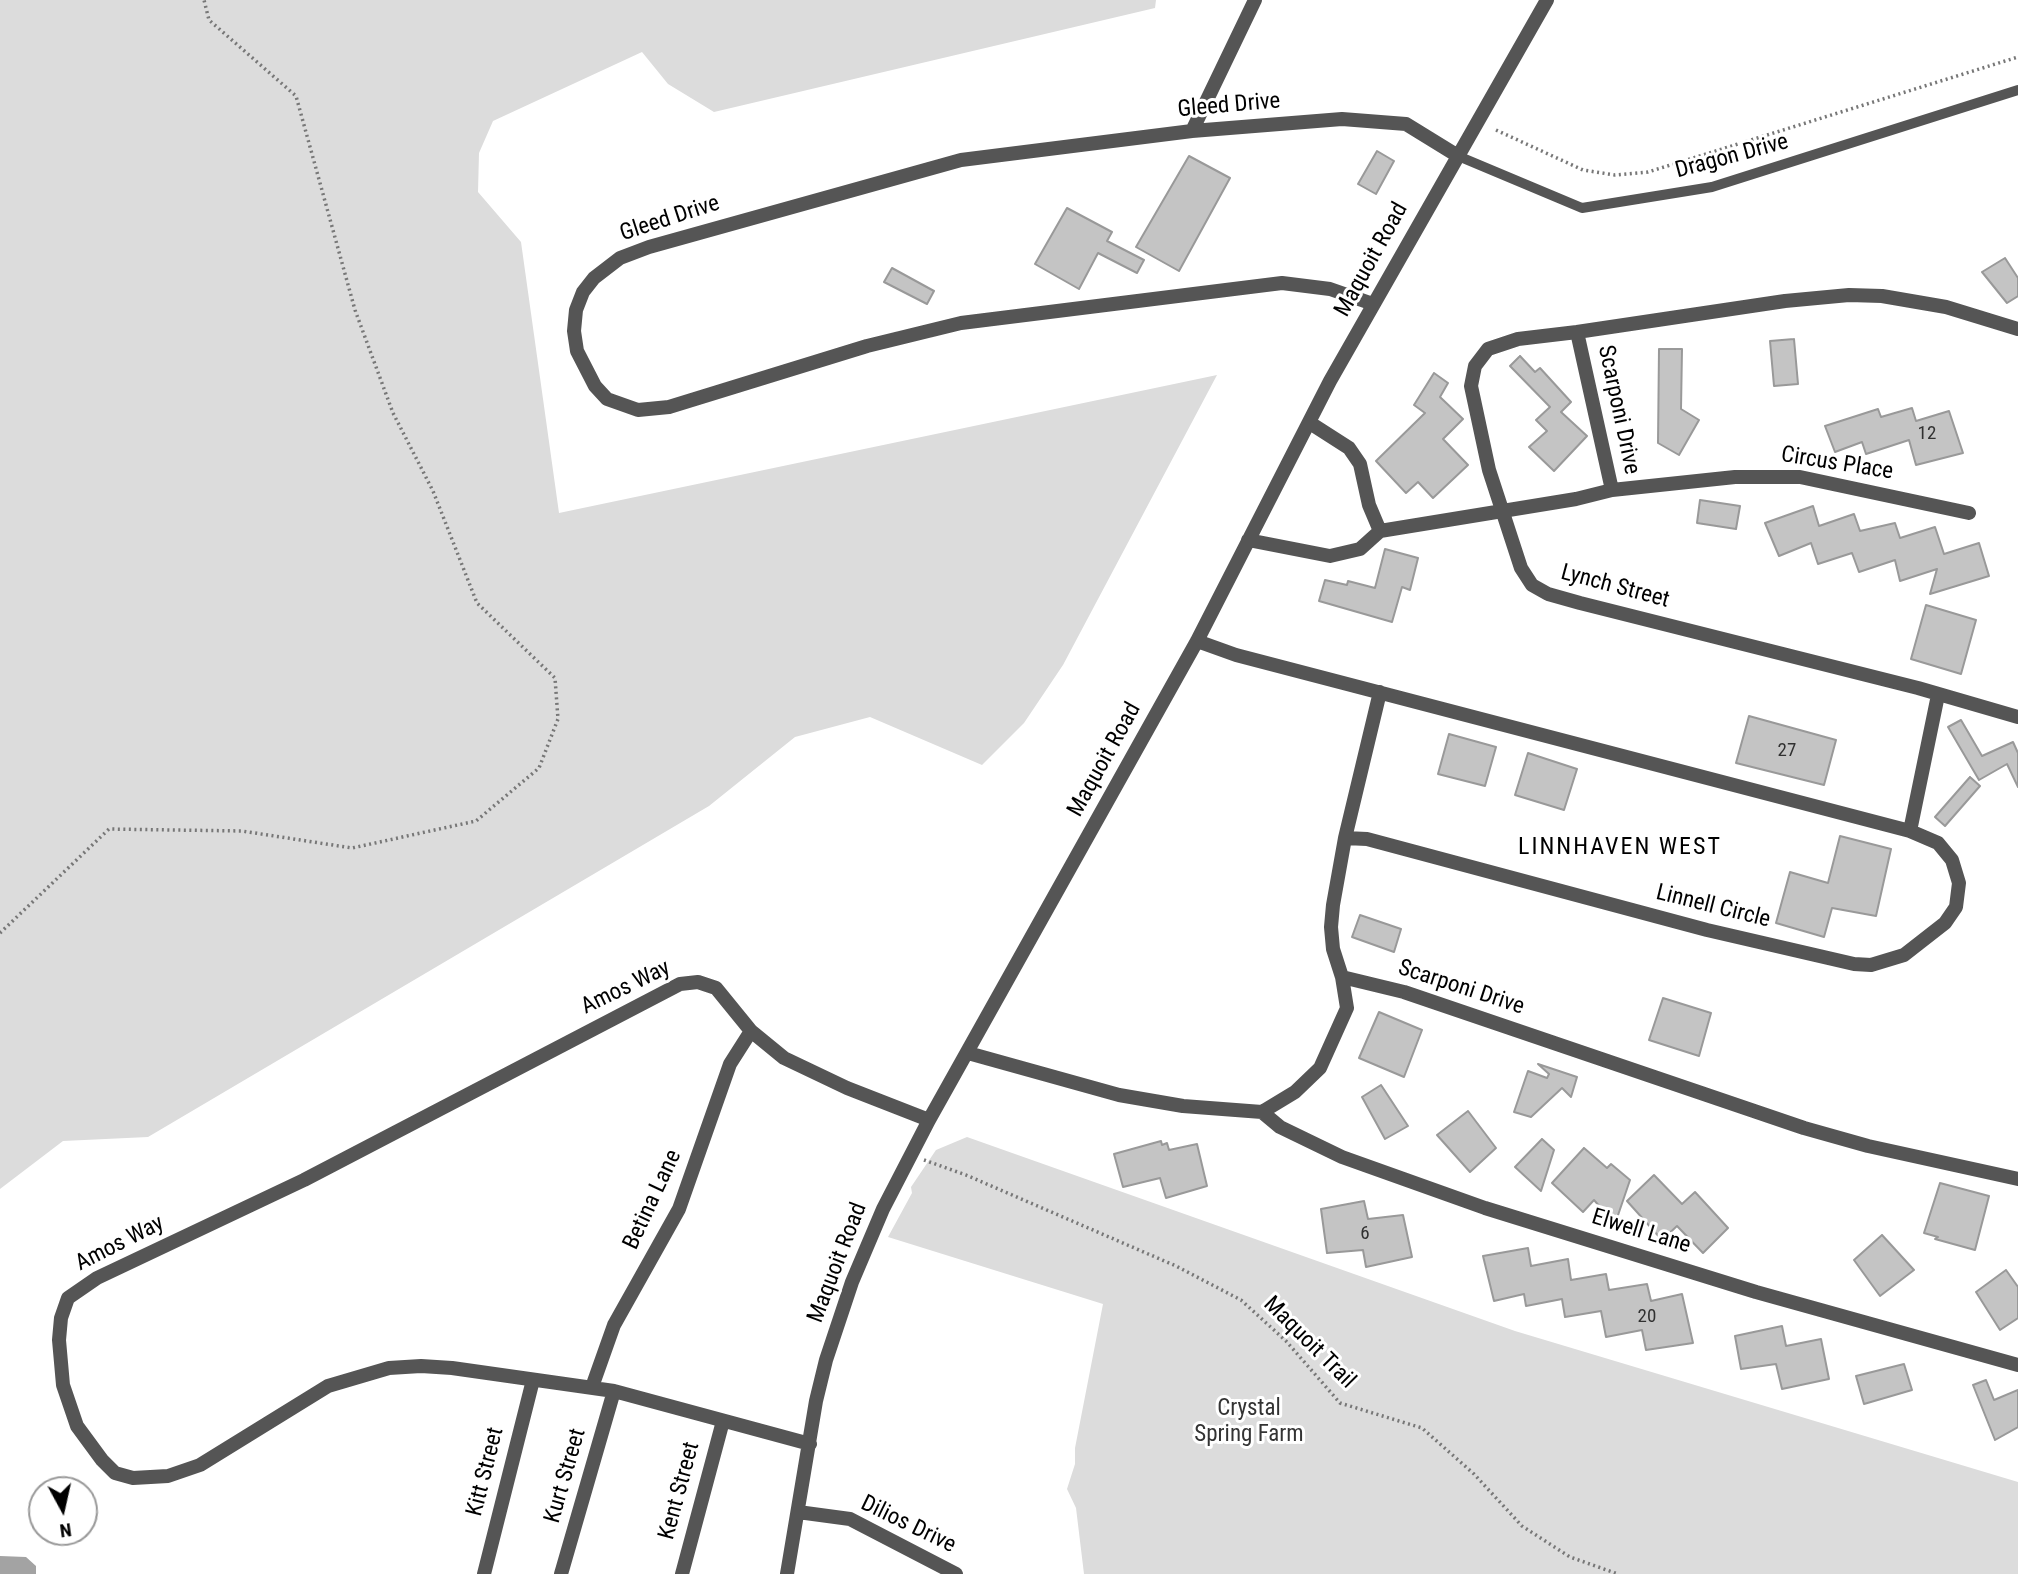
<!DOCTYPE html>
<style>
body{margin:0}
#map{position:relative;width:2018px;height:1574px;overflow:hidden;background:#fff;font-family:"Roboto Condensed",sans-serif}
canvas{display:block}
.north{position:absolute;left:28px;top:1476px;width:70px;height:70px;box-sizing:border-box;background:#fff;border:2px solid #999;border-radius:50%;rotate:172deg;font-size:19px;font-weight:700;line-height:28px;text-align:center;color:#000}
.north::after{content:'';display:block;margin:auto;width:24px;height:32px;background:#000;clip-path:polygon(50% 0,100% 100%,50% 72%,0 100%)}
</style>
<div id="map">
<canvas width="2018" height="1574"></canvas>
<div class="north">N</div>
</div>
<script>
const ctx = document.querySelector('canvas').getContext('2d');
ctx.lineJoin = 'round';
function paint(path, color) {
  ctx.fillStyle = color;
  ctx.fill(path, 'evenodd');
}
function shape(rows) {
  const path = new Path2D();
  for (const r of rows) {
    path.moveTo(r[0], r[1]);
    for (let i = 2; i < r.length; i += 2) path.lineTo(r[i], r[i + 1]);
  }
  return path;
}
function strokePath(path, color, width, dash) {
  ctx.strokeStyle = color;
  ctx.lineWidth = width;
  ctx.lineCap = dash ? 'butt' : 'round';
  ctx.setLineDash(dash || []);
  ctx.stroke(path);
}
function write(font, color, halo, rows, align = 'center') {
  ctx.font = font + ' "Roboto Condensed",sans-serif';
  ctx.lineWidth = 6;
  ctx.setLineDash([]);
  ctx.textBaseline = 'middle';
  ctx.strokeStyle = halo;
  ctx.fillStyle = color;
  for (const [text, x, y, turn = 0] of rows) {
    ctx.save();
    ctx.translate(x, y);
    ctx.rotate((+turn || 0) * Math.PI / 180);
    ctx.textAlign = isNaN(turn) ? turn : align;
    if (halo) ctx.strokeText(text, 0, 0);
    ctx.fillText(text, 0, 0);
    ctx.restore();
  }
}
const green = shape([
 [0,0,1156,0,1155,8,714,112,668,84,642,52,493,121,479,153,478,192,521,242,559,513,1217,375,1063,665,1024,723,982,765,870,717,795,737,709,806,148,1137,63,1141,0,1189],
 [967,1137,1515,1331,2018,1482,2018,1574,1084,1574,1076,1508,1067,1489,1075,1464,1075,1448,1103,1304,888,1237,912,1193,911,1187,936,1150]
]);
const water = shape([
 [0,1556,26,1557,36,1566,36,1574,0,1574]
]);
const building = shape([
 [1377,151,1394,161,1376,194,1358,184,1377,151],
 [1189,156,1230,178,1179,271,1136,247,1189,156],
 [1067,208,1112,232,1107,241,1144,260,1137,273,1098,253,1079,289,1035,264,1067,208],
 [2005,258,2018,278,2018,296,2007,303,1982,272,2005,258],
 [892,268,934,291,927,304,884,282,892,268],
 [1794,339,1798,384,1774,386,1770,341,1794,339],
 [1659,349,1682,349,1681,409,1699,420,1679,455,1658,443,1659,349],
 [1520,356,1535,372,1540,368,1571,402,1561,412,1587,436,1554,471,1529,447,1547,431,1536,420,1550,407,1510,366,1520,356],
 [1434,373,1448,383,1440,397,1463,419,1443,439,1468,465,1433,498,1418,482,1406,493,1376,461,1425,413,1414,405,1434,373],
 [1912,408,1916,421,1949,411,1963,453,1916,465,1909,440,1866,454,1862,442,1835,452,1825,426,1878,409,1881,417,1912,408],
 [1700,500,1740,506,1736,529,1697,523,1700,500],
 [1813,506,1819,526,1854,514,1860,531,1895,523,1900,538,1935,527,1944,554,1979,543,1989,576,1930,594,1937,569,1900,581,1895,560,1859,572,1852,553,1818,564,1811,543,1779,556,1765,523,1813,506],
 [1385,549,1418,558,1410,590,1402,587,1392,622,1319,601,1325,580,1347,585,1348,581,1375,588,1385,549],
 [1926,605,1976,620,1961,674,1911,659,1926,605],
 [1749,716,1836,740,1824,785,1736,763,1749,716],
 [1961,720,1982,756,2013,742,2018,753,2018,787,2007,764,1979,780,1948,727,1961,720],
 [1449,734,1496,747,1485,786,1438,774,1449,734],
 [1528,753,1577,769,1564,810,1515,795,1528,753],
 [1970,777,1980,786,1945,826,1935,817,1970,777],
 [1840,836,1891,849,1876,916,1832,908,1824,937,1776,923,1790,872,1828,883,1840,836],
 [1360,915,1401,929,1394,952,1352,937,1360,915],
 [1663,998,1711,1013,1699,1056,1649,1040,1663,998],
 [1379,1012,1422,1030,1404,1077,1359,1058,1379,1012],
 [1538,1064,1577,1077,1571,1097,1562,1088,1531,1117,1514,1112,1528,1071,1547,1078,1549,1074,1538,1064],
 [1381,1085,1408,1126,1385,1139,1362,1097,1381,1085],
 [1468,1111,1496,1148,1470,1172,1437,1135,1468,1111],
 [1542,1139,1554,1150,1541,1191,1515,1167,1542,1139],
 [1161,1141,1162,1145,1167,1143,1169,1150,1197,1144,1207,1186,1166,1198,1160,1178,1123,1187,1114,1154,1161,1141],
 [1584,1148,1607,1168,1611,1164,1630,1180,1615,1224,1594,1200,1583,1212,1552,1183,1584,1148],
 [1654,1175,1682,1204,1695,1192,1728,1228,1703,1253,1677,1226,1662,1240,1627,1201,1654,1175],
 [1940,1183,1989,1196,1975,1250,1935,1239,1938,1237,1924,1233,1940,1183],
 [1364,1201,1368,1219,1403,1215,1412,1257,1366,1267,1363,1250,1327,1253,1321,1209,1364,1201],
 [1882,1235,1914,1270,1880,1296,1854,1260,1882,1235],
 [1528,1248,1531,1266,1568,1259,1571,1280,1606,1274,1609,1290,1647,1284,1651,1301,1682,1294,1693,1343,1646,1350,1642,1330,1606,1337,1601,1311,1565,1317,1562,1299,1526,1306,1524,1294,1494,1301,1483,1256,1528,1248],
 [2006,1270,2018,1287,2018,1318,2000,1330,1976,1292,2006,1270],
 [1782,1326,1786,1346,1821,1339,1829,1379,1782,1389,1776,1364,1741,1369,1735,1336,1782,1326],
 [1904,1364,1912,1390,1864,1404,1856,1376,1904,1364],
 [1986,1380,1994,1400,2018,1390,2018,1427,1995,1440,1973,1385,1986,1380]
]);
const path = shape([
 [1496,130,1583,170,1615,175,1648,172,2018,57],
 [0,933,109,829,242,831,352,848,476,821,539,768,558,719,555,678,477,603,433,491,393,413,355,310,296,96,209,20,204,0],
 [924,1160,966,1175,1176,1266,1241,1300,1286,1341,1340,1403,1422,1428,1474,1474,1522,1526,1570,1557,1618,1574]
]);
const service = shape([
 [1458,156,1582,208,1712,187,2018,90]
]);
const minor = shape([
 [1192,131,1255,0],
 [1373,304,1330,289,1282,283,961,323,867,346,669,407,638,410,607,399,595,386,577,351,574,331,576,310,583,292,594,278,620,258,649,247,961,160,1192,131,1342,119,1406,124,1458,156],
 [1577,332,1518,339,1488,349,1475,366,1471,386,1489,470,1521,568,1532,585,1548,594,1580,603,1918,688,2018,717],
 [1310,423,1349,448,1360,464,1369,505,1380,531,1576,499,1612,490,1577,332,1785,301,1849,295,1882,296,1946,307,2018,329],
 [1612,490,1735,477,1800,477,1969,513],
 [1248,540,1330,556,1360,549,1380,531],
 [1197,641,1236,655,1910,831,1938,843,1952,860,1959,883,1956,907,1945,923,1904,955,1871,965,1854,964,1707,930,1367,839,1345,838],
 [1910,831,1938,695],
 [1342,977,1333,949,1331,927,1333,905,1345,838,1380,692],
 [968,1053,1119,1095,1183,1106,1262,1112,1295,1092,1320,1068,1347,1008,1342,977,1404,992,1804,1128,1868,1146,2018,1179],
 [1262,1112,1280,1127,1342,1157,1485,1208,1756,1292,2018,1365],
 [592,1387,614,1325,679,1209,730,1064,751,1031],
 [810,1444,614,1391,452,1368,421,1366,389,1368,328,1386,200,1465,168,1476,133,1478,115,1473,102,1460,77,1426,63,1385,59,1340,61,1318,68,1298,97,1278,304,1180,680,984,698,982,716,988,751,1031,784,1058,847,1088,929,1120],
 [798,1512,850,1519,956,1574],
 [484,1574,533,1380],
 [561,1574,614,1391],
 [682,1574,723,1421],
 [787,1574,816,1401,826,1360,852,1282,883,1209,929,1120,1197,641,1330,381,1547,0]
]);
const numberNames = [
 ["12",1927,434],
 ["27",1787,751],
 ["6",1365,1234],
 ["20",1647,1317]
];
const streetNames = [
 ["Gleed Drive",1229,106,-5],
 ["Dragon Drive",1732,157,-15],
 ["Gleed Drive",670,219,-18],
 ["Maquoit Road",1372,260,-61],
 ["Scarponi Drive",1618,410,78],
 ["Circus Place",1837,464,9],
 ["Lynch Street",1615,587,15],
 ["Maquoit Road",1105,760,-61],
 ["Linnell Circle",1713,907,14],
 ["Amos Way",626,988,-26],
 ["Scarponi Drive",1461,988,18],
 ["Betina Lane",653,1200,-65],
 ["Elwell Lane",1641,1232,17],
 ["Amos Way",120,1244,-27],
 ["Maquoit Road",838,1263,-69],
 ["Maquoit Trail",1309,1343,45],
 ["Kitt Street",486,1472,-76],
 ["Kurt Street",566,1476,-74],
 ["Kent Street",680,1491,-75],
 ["Dilios Drive",908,1525,26]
];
const parkNames = [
 ["Crystal",1249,1409],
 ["Spring Farm",1249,1435]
];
const neighbourhoodNames = [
 ["LINNHAVEN WEST",1620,848]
];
paint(green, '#dcdcdc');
paint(water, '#a3a3a3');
paint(building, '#c4c4c4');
strokePath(building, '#999', 2);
strokePath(path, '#777', 3.5, [2, 3.5]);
strokePath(service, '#555', 10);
strokePath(minor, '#555', 14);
write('19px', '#313131', null, numberNames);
write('23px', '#000', '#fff', streetNames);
write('23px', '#333', '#fff', parkNames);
ctx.letterSpacing = '2px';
write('24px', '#000', '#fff', neighbourhoodNames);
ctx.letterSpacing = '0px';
</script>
